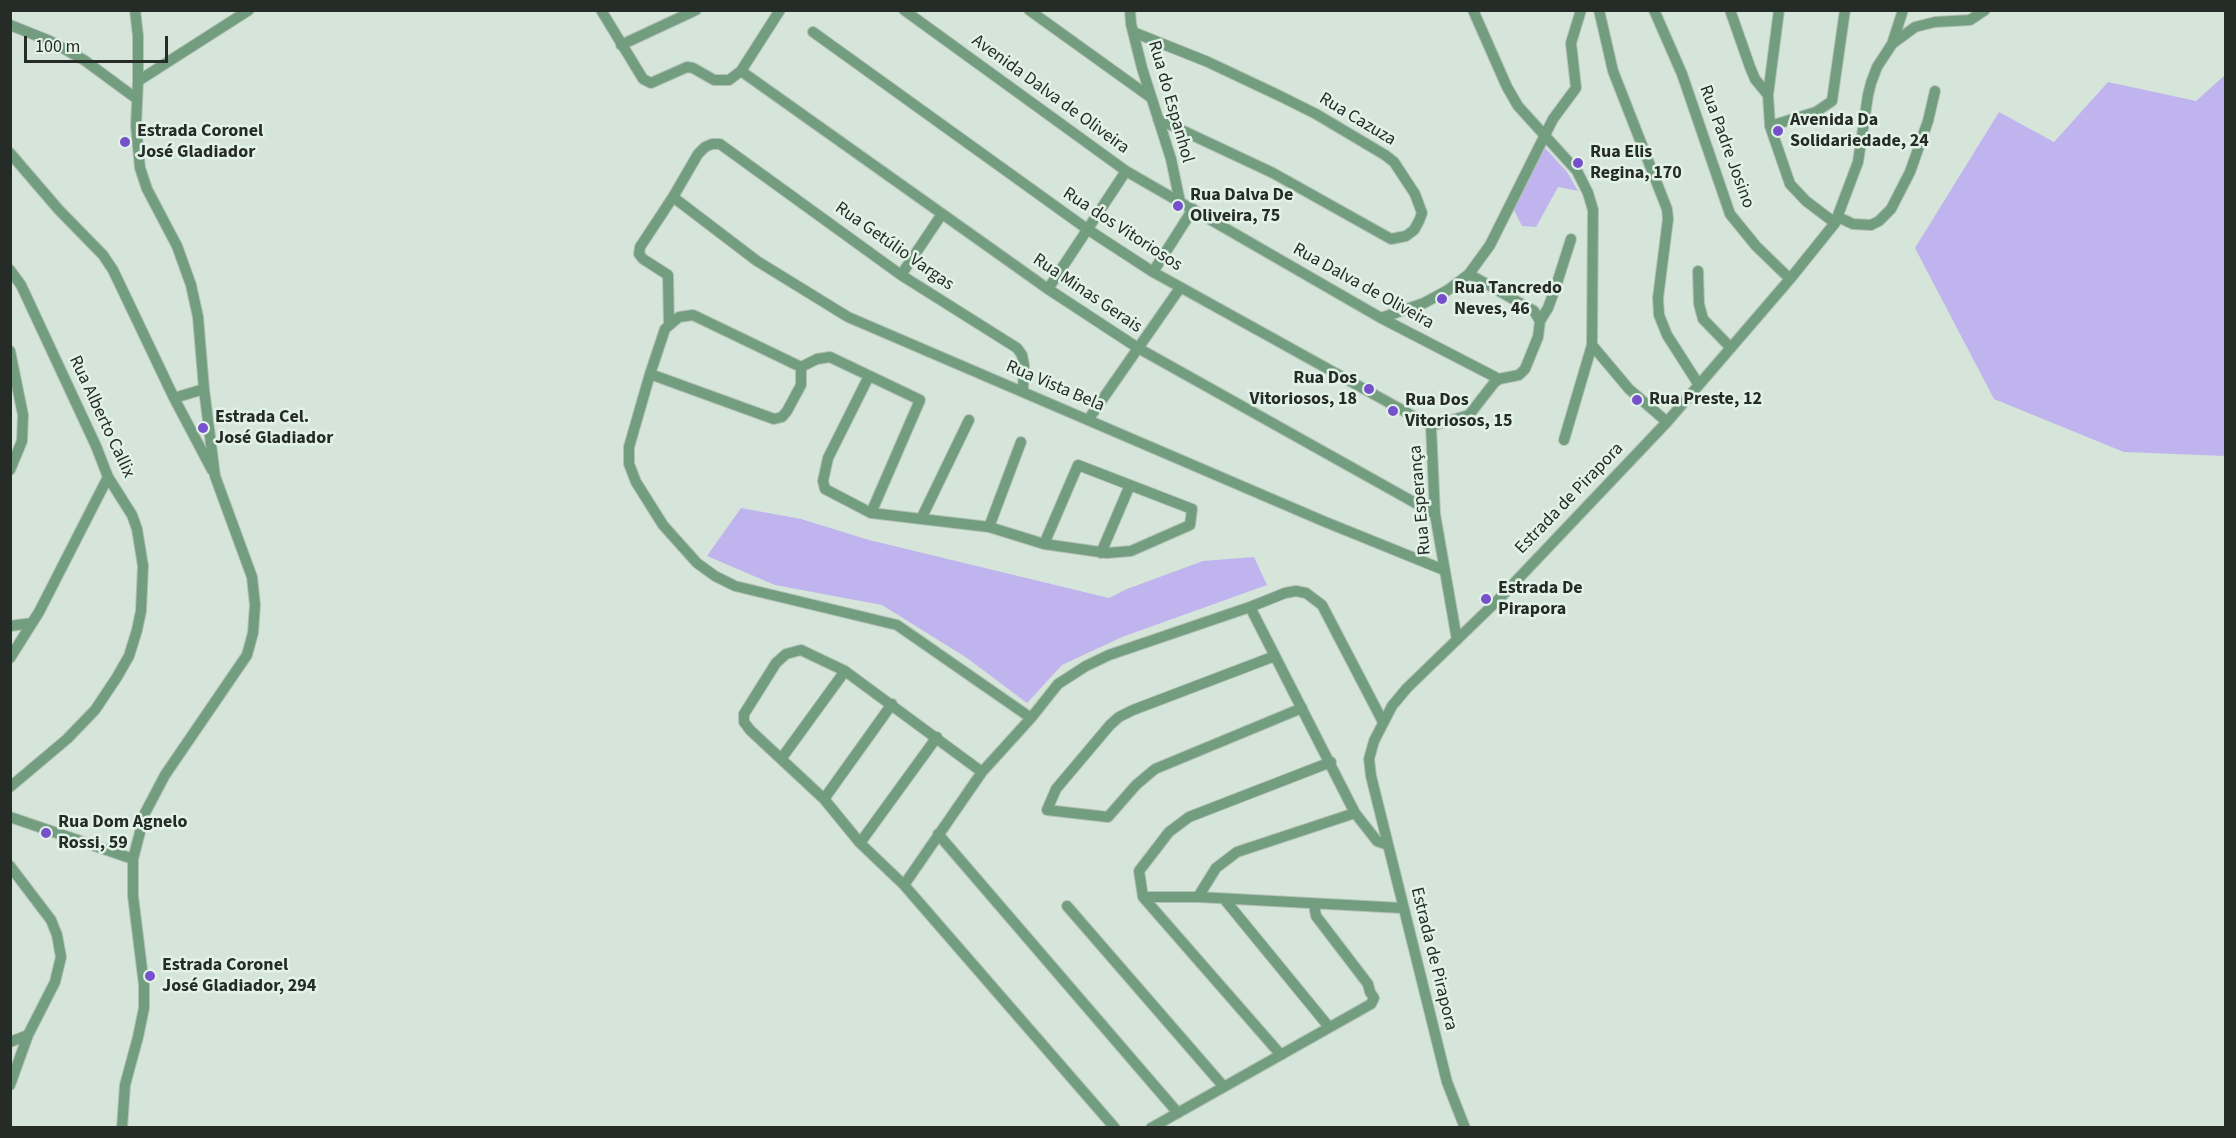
<!DOCTYPE html>
<meta charset="utf-8">
<style>
body{margin:0}
#map{position:relative;width:2236px;height:1138px;overflow:hidden;background:#d6e5da;font-family:"Source Sans 3",sans-serif}
canvas{display:block}
.frame{position:absolute;inset:0;border:12px solid #252b27;pointer-events:none}
.scale{position:absolute;left:24px;top:36px;width:144px;height:27px;box-sizing:border-box;border:3px solid #252b27;border-top:0;padding-left:8px;font-size:18px;line-height:21px;white-space:nowrap;color:#252b27;-webkit-text-stroke:4px #e3f2e7;paint-order:stroke}
</style>
<div id="map">
<canvas width="2236" height="1138"></canvas>
<div class="frame"></div>
<div class="scale">100 m</div>
</div>
<script>
const ctx = document.querySelector('canvas').getContext('2d');
ctx.lineJoin = 'round';
function paint(path, color) {
  ctx.fillStyle = color;
  ctx.fill(path, 'evenodd');
}
function shape(rows) {
  const path = new Path2D();
  for (const r of rows) {
    path.moveTo(r[0], r[1]);
    for (let i = 2; i < r.length; i += 2) path.lineTo(r[i], r[i + 1]);
  }
  return path;
}
function strokePath(path, color, width, dash) {
  ctx.strokeStyle = color;
  ctx.lineWidth = width;
  ctx.lineCap = dash ? 'butt' : 'round';
  ctx.setLineDash(dash || []);
  ctx.stroke(path);
}
function write(font, color, halo, rows, align = 'center') {
  ctx.font = font + ' "Source Sans 3",sans-serif';
  ctx.lineWidth = 5;
  ctx.setLineDash([]);
  ctx.textBaseline = 'middle';
  ctx.strokeStyle = halo;
  ctx.fillStyle = color;
  for (const [text, x, y, turn = 0] of rows) {
    ctx.save();
    ctx.translate(x, y);
    ctx.rotate((+turn || 0) * Math.PI / 180);
    ctx.textAlign = isNaN(turn) ? turn : align;
    if (halo) ctx.strokeText(text, 0, 0);
    ctx.fillText(text, 0, 0);
    ctx.restore();
  }
}
const green = shape([
 [2225,75,2225,456,2124,452,1994,399,1915,248,1999,112,2054,142,2108,82,2196,101],
 [1545,148,1567,172,1578,191,1558,187,1536,227,1522,226,1514,210,1517,200],
 [741,508,801,519,869,540,1109,598,1127,589,1203,561,1254,557,1267,585,1122,637,1062,665,1027,703,967,658,882,605,775,585,707,556]
]);
const street = shape([
 [601,10,643,79,651,83,687,67,693,68,714,80,729,80,741,71,780,10],
 [904,10,1126,171,1381,318,1499,379],
 [1029,10,1150,97],
 [1130,10,1131,24,1142,68,1171,159,1180,202],
 [1473,10,1507,87,1518,106,1577,171,1588,193,1593,210,1592,345,1564,440],
 [1599,10,1613,71,1667,209,1668,219,1658,298,1659,315,1667,335,1699,385],
 [1654,10,1682,74,1730,214,1756,246,1790,279],
 [1730,10,1750,67,1755,79,1768,95],
 [1779,10,1768,95,1770,126,1790,184,1806,201,1835,223],
 [10,25,50,41,84,60,137,99],
 [813,32,1087,229,1153,272,1431,426],
 [1133,32,1208,62,1280,96,1316,114,1385,155,1394,162,1415,194,1422,213,1419,221,1414,230,1406,236,1391,239,1273,173,1158,119],
 [1892,44,1903,10],
 [621,45,696,10],
 [741,71,1048,289,1138,348,1435,514],
 [138,81,249,10],
 [1770,126,1816,112,1832,101,1845,10],
 [10,153,59,210,103,255,113,270,174,398,212,470],
 [673,197,757,261,848,317,1323,521,1444,570],
 [1838,217,1853,224,1871,225,1879,221,1891,209,1910,172,1928,121,1935,91],
 [10,270,21,285,96,446,108,477,132,515,137,529,143,566,141,611,137,630,129,656,117,677,95,710,67,739,10,787],
 [1698,271,1699,304,1703,319,1731,348],
 [1153,272,1193,209],
 [901,275,942,214],
 [1048,289,1126,171],
 [1381,318,1424,303,1448,290,1469,274,1490,245,1553,119,1576,88,1571,43,1581,10],
 [1540,321,1548,308,1556,286,1571,239],
 [669,324,668,275,643,259,639,254,640,247,673,197,698,154,705,147,712,144,720,144,901,275,1017,348,1022,355,1024,365,1023,390],
 [1592,345,1629,389,1667,422],
 [10,351,23,415,22,441,10,470],
 [801,367,817,359,830,357,920,400,871,513],
 [650,374,774,419,782,417,787,411,801,385,801,367,693,315,679,317,665,329,650,374,629,447,629,464,636,482,663,525,697,563,715,576,735,586,897,625,1031,718],
 [869,376,828,458,823,481,825,489,871,513,989,527,1044,544,1107,553,1131,551,1190,525,1192,509,1078,465,1044,544],
 [174,398,204,389],
 [1088,420,1180,288],
 [1431,426,1469,415,1494,383,1499,379,1519,375,1525,369,1538,337,1540,321,1534,311,1469,274],
 [1431,426,1435,514,1457,640],
 [921,519,969,420],
 [989,527,1021,442],
 [1101,553,1130,485],
 [1250,607,1355,813,1377,841,1388,845],
 [10,626,32,623],
 [1275,656,1133,710,1119,717,1110,725,1056,789,1047,810,1108,817,1136,785,1155,769,1302,708],
 [10,658,39,612,108,477],
 [781,759,845,671],
 [982,772,845,671,801,650,786,654,776,663,744,714,744,722,750,730,824,799,860,843,904,885,1115,1128],
 [824,799,892,704],
 [10,817,133,859],
 [938,834,1178,1113],
 [860,843,937,737],
 [10,866,51,920,57,935,61,957,55,982,28,1035,10,1085],
 [904,885,982,772,1031,718,1058,684,1086,666,1109,655,1250,607,1285,593,1296,591,1306,593,1322,605,1383,722],
 [1143,897,1198,897,1402,908],
 [1198,897,1216,868,1237,852,1355,813],
 [1225,900,1329,1027],
 [1067,906,1224,1087],
 [10,1042,28,1035],
 [1281,1055,1143,897,1139,871,1169,832,1189,817,1331,762],
 [122,1128,125,1085,138,1037,144,1008,144,985,133,896,133,859,145,813,165,775,247,655,253,633,255,605,252,577,215,476,204,389,198,317,191,285,177,246,147,189,140,168,136,126,138,81,138,36,135,10],
 [1151,1128,1371,1004,1374,998,1370,992,1368,984,1316,916,1314,904],
 [1465,1128,1447,1082,1371,776,1369,759,1374,741,1392,706,1407,688,1498,600,1667,422,1790,279,1835,223,1858,162,1868,95,1871,83,1877,67,1892,44,1915,27,1935,22,1970,20,1985,10]
]);
const markers = [
 [1778,131,6,"#7651cb"],
 [125,142,6,"#7651cb"],
 [1578,163,6,"#7651cb"],
 [1178,206,6,"#7651cb"],
 [1442,299,6,"#7651cb"],
 [1369,389,6,"#7651cb"],
 [1637,400,6,"#7651cb"],
 [1393,411,6,"#7651cb"],
 [203,428,6,"#7651cb"],
 [1486,599,6,"#7651cb"],
 [46,833,6,"#7651cb"],
 [150,976,6,"#7651cb"]
];
const streetNames = [
 ["Avenida Dalva de Oliveira",1050,95,36],
 ["Rua do Espanhol",1170,102,74],
 ["Rua Cazuza",1357,120,31],
 ["Rua Padre Josino",1726,147,70],
 ["Rua dos Vitoriosos",1122,230,33],
 ["Rua Getúlio Vargas",894,247,35],
 ["Rua Dalva de Oliveira",1363,287,29],
 ["Rua Minas Gerais",1087,294,34],
 ["Rua Vista Bela",1055,387,23],
 ["Rua Alberto Callix",101,417,65],
 ["Estrada de Pirapora",1570,499,-46],
 ["Rua Esperança",1421,500,-95],
 ["Estrada de Pirapora",1433,959,76]
];
const poiNames = [
 ["Avenida Da",1790,121],
 ["Solidariedade, 24",1790,142],
 ["Estrada Coronel",137,132],
 ["José Gladiador",137,153],
 ["Rua Elis",1590,153],
 ["Regina, 170",1590,174],
 ["Rua Dalva De",1190,196],
 ["Oliveira, 75",1190,217],
 ["Rua Tancredo",1454,289],
 ["Neves, 46",1454,310],
 ["Rua Dos",1357,379,"right"],
 ["Vitoriosos, 18",1357,400,"right"],
 ["Rua Preste, 12",1649,400],
 ["Rua Dos",1405,401],
 ["Vitoriosos, 15",1405,422],
 ["Estrada Cel.",215,418],
 ["José Gladiador",215,439],
 ["Estrada De",1498,589],
 ["Pirapora",1498,610],
 ["Rua Dom Agnelo",58,823],
 ["Rossi, 59",58,844],
 ["Estrada Coronel",162,966],
 ["José Gladiador, 294",162,987]
];
paint(green, '#bfb4ee');
strokePath(street, '#b3c0b6', 12);
strokePath(street, '#729e7f', 10);
for (const [x, y, r, color] of markers) {
  const dot = new Path2D();
  dot.arc(x, y, r, 0, 2 * Math.PI);
  ctx.fillStyle = color;
  ctx.fill(dot);
  strokePath(dot, '#e3f2e7', 2);
}
write('18px', '#252b27', '#e3f2e7', streetNames);
write('bold 18px', '#252b27', '#e3f2e7', poiNames, 'left');
</script>
